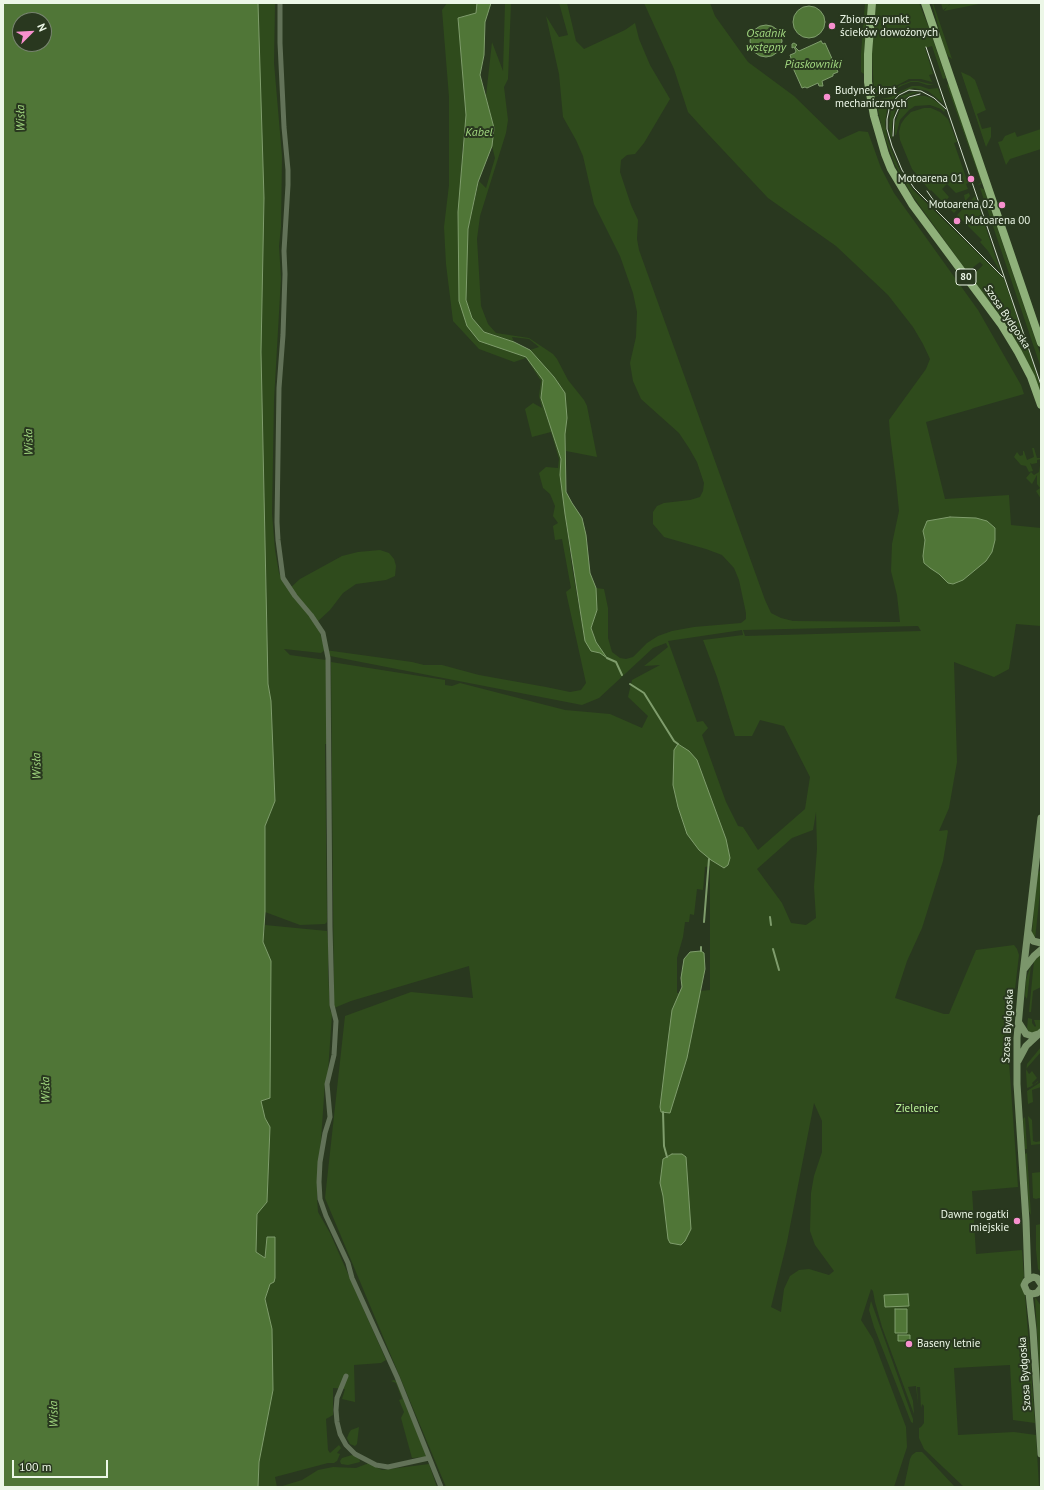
<!DOCTYPE html>
<meta charset="utf-8">
<style>
body{margin:0}
#map{position:relative;width:1044px;height:1490px;overflow:hidden;background:#29381f;font-family:"PT Sans",sans-serif}
canvas{display:block}
.frame{position:absolute;inset:0;border:4px solid #ecf7e7;pointer-events:none}
.north{position:absolute;left:12px;top:12px;width:40px;height:40px;box-sizing:border-box;background:#29381f;border:1px solid #77846f;border-radius:50%;rotate:66deg;font-size:11px;font-weight:700;line-height:16px;text-align:center;color:#ecf7e7}
.north::after{content:'';display:block;margin:auto;width:14px;height:18px;background:#f790ce;clip-path:polygon(50% 0,100% 100%,50% 72%,0 100%)}
.scale{position:absolute;left:12px;top:1460px;width:96px;height:18px;box-sizing:border-box;border:2px solid #ecf7e7;border-top:0;padding-left:5px;font-size:12px;line-height:14px;white-space:nowrap;color:#ecf7e7;-webkit-text-stroke:3px #29381f;paint-order:stroke}
</style>
<div id="map">
<canvas width="1044" height="1490"></canvas>
<div class="frame"></div>
<div class="north">N</div>
<div class="scale">100 m</div>
</div>
<script>
const ctx = document.querySelector('canvas').getContext('2d');
ctx.lineJoin = 'round';
function paint(path, color) {
  ctx.fillStyle = color;
  ctx.fill(path, 'evenodd');
}
function shape(rows) {
  const path = new Path2D();
  for (const r of rows) {
    if (r.length === 3) {
      path.moveTo(r[0] + r[2], r[1]);
      path.arc(r[0], r[1], r[2], 0, 2 * Math.PI);
      continue;
    }
    path.moveTo(r[0], r[1]);
    for (let i = 2; i < r.length; i += 2) path.lineTo(r[i], r[i + 1]);
  }
  return path;
}
function strokePath(path, color, width, dash) {
  ctx.strokeStyle = color;
  ctx.lineWidth = width;
  ctx.lineCap = dash ? 'butt' : 'round';
  ctx.setLineDash(dash || []);
  ctx.stroke(path);
}
function write(font, color, halo, rows, align = 'center') {
  ctx.font = font + ' "PT Sans",sans-serif';
  ctx.lineWidth = 4;
  ctx.setLineDash([]);
  ctx.textBaseline = 'middle';
  ctx.strokeStyle = halo;
  ctx.fillStyle = color;
  for (const [text, x, y, turn = 0] of rows) {
    ctx.save();
    ctx.translate(x, y);
    ctx.rotate((+turn || 0) * Math.PI / 180);
    ctx.textAlign = isNaN(turn) ? turn : align;
    if (halo) ctx.strokeText(text, 0, 0);
    ctx.fillText(text, 0, 0);
    ctx.restore();
  }
}
const green = shape([
 [258,3,275,3,274,63,282,156,281,227,279,246,281,278,274,400,272,514,275,550,279,573,289,589,300,579,342,556,358,552,380,550,389,553,394,559,396,566,395,576,386,580,356,584,343,593,330,610,317,622,325,650,412,662,424,665,442,665,479,675,546,687,570,692,581,690,586,683,566,592,571,588,562,539,555,540,553,526,558,523,553,516,555,506,550,494,543,488,539,473,546,467,558,468,559,459,551,432,532,437,525,409,533,403,542,408,539,396,541,381,526,358,514,362,479,349,453,321,446,264,444,227,449,185,449,97,442,10,447,3,477,3,476,13,458,18,466,115,462,153,459,301,479,341,526,357,543,380,541,398,561,459,560,475,572,567,585,641,592,651,600,653,606,657,596,642,591,628,597,610,596,588,604,589,608,608,608,638,612,652,620,658,626,659,633,657,647,643,658,636,672,631,694,627,741,623,746,619,746,613,739,580,734,568,722,555,706,549,664,537,653,524,653,512,657,506,664,503,690,500,700,497,703,491,704,483,697,462,689,448,679,433,641,399,633,381,630,363,636,337,637,312,633,293,620,256,594,204,583,156,576,140,563,117,559,74,546,16,559,37,568,35,559,3,567,3,576,41,584,49,625,30,635,23,639,39,650,65,670,99,644,143,635,154,627,155,621,160,620,172,631,205,638,220,637,239,639,250,765,600,771,613,781,618,793,621,900,622,897,595,891,571,892,544,899,511,896,481,890,434,889,420,926,369,930,359,923,344,913,327,888,295,836,246,768,198,708,134,688,112,674,69,644,3,710,3,715,16,748,62,794,96,839,140,859,131,868,132,881,168,894,193,978,310,1021,385,1024,394,926,422,945,499,1009,495,1011,525,1041,528,1041,626,1016,624,1009,669,994,677,954,662,957,762,949,808,939,831,947,830,948,831,943,861,922,928,907,961,895,998,944,1014,949,1014,976,950,1014,945,1017,949,1019,955,1008,1048,1018,1187,972,1191,976,1254,1022,1250,1024,1276,1021,1286,1025,1295,1035,1423,1013,1420,1010,1365,954,1368,958,1435,1014,1432,1036,1435,1039,1487,964,1487,924,1449,919,1438,919,1428,921,1427,924,1423,924,1406,922,1404,921,1408,920,1387,917,1387,918,1405,916,1386,908,1387,913,1401,914,1414,882,1327,875,1302,873,1291,871,1289,861,1320,873,1339,906,1427,907,1447,894,1487,446,1487,325,1198,345,1016,411,992,473,998,469,966,351,1001,334,1008,331,662,445,680,445,685,452,686,460,683,565,710,610,714,642,728,648,716,628,697,632,680,660,665,644,666,668,647,666,643,653,648,599,698,582,705,330,656,325,650,321,653,284,649,290,655,326,660,327,744,325,744,327,922,325,924,300,925,265,912,265,826,275,800,271,701,268,684,261,352,264,198,258,29],
 [918,626,921,631,745,636,743,630],
 [742,630,743,635,703,640,717,677,735,736,752,736,760,720,784,726,810,777,805,809,758,850,743,827,738,826,726,802,702,735,708,728,703,721,697,722,668,641],
 [816,812,817,849,814,887,816,918,806,925,791,923,782,903,757,869,792,838,813,830],
 [710,866,710,990,677,993,677,958,683,937,685,922,689,922,690,914,694,915,697,889,703,890,705,867],
 [814,1103,822,1121,822,1152,814,1176,811,1193,810,1231,815,1245,834,1271,829,1275,809,1269,799,1270,790,1276,784,1289,781,1312,771,1307,773,1299,787,1242],
 [505,3,511,3,508,79,504,87,508,120,506,133,480,216,477,239,481,306,488,324,496,333,529,338,553,354,557,359,568,380,584,400,587,406,597,457,566,451,565,434,567,418,554,377,530,350,539,347,529,339,512,337,514,342,484,332,472,318,466,300,468,229,479,181,486,188,495,158,492,146,494,128,486,96,492,42,503,71],
 [865,3,868,3,864,55,864,74,861,72,861,54],
 [876,3,919,3,929,28,946,78,943,79,932,46,925,48,933,74,929,75,932,82,921,79,909,79,890,89,874,93,872,54],
 [932,3,933,3,952,59,948,56,944,48],
 [941,3,950,3,948,6,951,3,984,3,944,11,947,7,943,10],
 [961,72,970,76,975,80,986,110,977,114,982,129,991,127,991,137,986,147],
 [911,81,918,81,934,85,927,85,918,82,911,82,901,86,893,92,874,97,874,96,892,91,900,85],
 [949,84,982,181,981,184,978,185,981,182,947,85],
 [912,86,920,86,929,89,938,88,943,103,928,91,914,88,901,92,891,101,887,108,885,124,888,141,895,159,900,171,914,191,1004,279,1041,386,1041,392,1023,353,1009,329,973,279,974,274,983,265,980,262,972,268,966,270,912,195,895,165,882,129,876,100,891,97,901,91],
 [913,92,919,92,912,94,905,98,895,111,892,124,892,138,891,138,889,126,891,109,895,101,901,96],
 [914,96,925,96,931,98,940,104,945,110,944,112,941,109,930,105,915,106,909,110,900,120,896,135,895,135,895,123,901,107,909,99],
 [924,108,931,108,940,112,948,119,957,142,954,143,968,183,966,184,968,189,956,193,947,184,942,189,949,197,944,203,931,190,930,191,912,169,900,140,899,132,901,124,905,118,911,112],
 [1041,129,1041,149,1010,159,1006,165,998,142,1002,141,1005,136,1015,132,1017,137],
 [980,188,984,189,1041,356,1041,368],
 [969,193,970,196,954,213,951,210,956,204,959,206,965,200,964,195],
 [975,196,1000,270,1000,271,988,251,980,242,982,240,957,215],
 [1032,448,1034,448,1037,458,1041,458,1041,499,1036,491,1040,488,1037,484,1037,475,1032,484,1026,478,1031,472,1034,475,1039,472,1041,459,1037,460,1037,463,1032,464,1030,463,1033,471,1029,472,1026,466,1021,465,1014,457,1017,452,1020,456,1023,455,1023,451,1024,451,1027,460,1034,457],
 [1041,869,1041,883,1035,939,1032,933,1037,874],
 [265,925,327,931,329,950,328,971,330,1010,332,1014,328,1072,325,1082,317,1198,318,1212,330,1233,386,1360,381,1363,354,1365,355,1402,342,1399,345,1389,333,1388,333,1415,326,1419,328,1450,330,1453,339,1445,341,1448,337,1453,340,1454,337,1461,334,1463,328,1463,275,1477,277,1487,258,1487,259,1462,272,1329,265,1299,270,1284,272,1283,267,1238,265,1258,256,1252,257,1214,267,1202,270,1127,265,1118,261,1101,270,1098,271,961,263,942],
 [1041,954,1041,987,1033,991,1031,1012,1029,1012,1034,961],
 [1031,965,1027,999,1025,996,1026,979],
 [1028,1018,1032,1019,1032,1023,1035,1027,1036,1026,1034,1020,1041,1020,1041,1029,1035,1033,1029,1032,1027,1028],
 [1041,1047,1041,1052,1026,1069,1029,1074,1032,1071,1037,1078,1032,1083,1033,1085,1038,1081,1038,1082,1030,1087,1027,1088,1026,1072,1027,1064],
 [1041,1082,1041,1087,1032,1090,1033,1102,1028,1104,1027,1091],
 [1028,1116,1032,1120,1033,1141,1036,1142,1041,1141,1041,1144,1031,1145],
 [1025,1117,1027,1149,1025,1149,1023,1119],
 [1027,1153,1031,1215,1029,1211,1025,1154],
 [1041,1172,1041,1199,1039,1198,1036,1199,1033,1198,1032,1173],
 [1041,1224,1041,1272,1038,1269,1036,1250,1036,1225],
 [1035,1297,1041,1306,1041,1397,1035,1298],
 [871,1301,913,1419,913,1423,911,1422,874,1327,869,1310],
 [394,1380,396,1381,427,1457,412,1458,401,1418,404,1412,399,1400,402,1399,396,1383,391,1381],
 [359,1427,357,1444,355,1446,350,1444,347,1438,349,1433,351,1430],
 [916,1452,922,1452,926,1456,955,1487,904,1487,910,1459,912,1455],
 [352,1455,359,1458,360,1462,348,1465,341,1464,340,1461,342,1458],
 [369,1463,382,1470,429,1464,437,1487,279,1487,302,1480,318,1470,333,1467,356,1468]
]);
const water = shape([
 [3,3,258,3,264,198,261,352,268,684,271,701,275,801,265,826,265,912,263,942,271,961,270,1098,261,1101,265,1118,270,1127,267,1202,257,1214,256,1252,265,1258,267,1237,275,1237,275,1278,274,1282,270,1284,265,1299,272,1329,273,1390,259,1462,258,1487,3,1487,3,3],
 [20,20,44,20,44,44,20,44,20,20],
 [477,3,491,3,485,22,484,55,480,75,494,128,492,146,478,182,468,229,466,300,472,318,484,332,514,342,530,350,554,377,565,393,567,418,565,434,566,492,572,503,582,518,586,535,590,573,596,588,597,610,591,628,596,642,607,658,600,653,591,651,585,641,565,514,560,475,561,459,541,398,543,380,526,357,479,341,467,326,459,301,458,212,466,115,458,18,476,13,477,3],
 [809,22,16],
 [766,41,16],
 [821,41,823,44,825,43,838,72,833,74,833,76,822,81,823,86,819,86,818,83,807,88,805,87,802,88,789,59,791,58,790,55,795,53,796,51,794,47,792,48,792,44,794,43,797,45,795,47,799,51,821,41],
 [950,517,976,518,987,521,995,528,995,540,992,552,986,561,963,580,953,584,948,583,939,574,930,568,924,563,923,556,925,540,923,531,927,521,950,517],
 [678,744,689,751,697,760,726,839,730,858,728,865,724,868,711,860,699,850,687,834,678,807,673,785,674,750,678,744],
 [701,951,704,953,705,969,687,1058,670,1113,661,1112,660,1107,668,1041,672,1010,682,987,681,978,684,959,690,952,701,951],
 [672,1154,682,1154,686,1157,691,1229,685,1241,681,1245,670,1243,668,1239,663,1196,660,1183,663,1159,672,1154],
 [908,1294,909,1306,885,1307,884,1295,908,1294],
 [895,1309,907,1309,907,1333,895,1333,895,1309],
 [898,1335,910,1335,910,1341,898,1341,898,1335]
]);
const stream = shape([
 [607,658,616,662,622,675],
 [630,684,644,693,674,741,678,744],
 [770,917,771,925],
 [704,922,709,859],
 [773,949,779,970],
 [701,951,701,947],
 [663,1112,664,1146,667,1157]
]);
const street = shape([
 [280,3,280,43,284,127,288,170,288,185,284,251,285,274,283,335,279,388,277,522,278,540,283,578,295,596,311,615,323,633,328,658,330,927,332,1005,336,1021,334,1055,327,1084,330,1117,325,1133,320,1162,319,1182,320,1199,326,1216,348,1263,352,1278,397,1377,441,1487],
 [346,1376,337,1398,336,1410,337,1422,340,1434,346,1445,355,1454,376,1465,388,1467,429,1458]
]);
const secondary = shape([
 [1028,932,1033,941,1041,943],
 [1024,969,1034,956,1041,950],
 [1019,1023,1026,1034,1032,1036,1038,1034],
 [1018,1061,1026,1046,1041,1032],
 [1028,1279,1026,1221,1017,1084,1017,1038,1022,982,1041,818],
 [1041,1284,1037,1278,1033,1277,1026,1281,1024,1285,1027,1292,1032,1294,1037,1293,1041,1288],
 [1029,1293,1033,1330,1041,1454]
]);
const primary = shape([
 [872,3,868,54,868,82,874,116,885,154,891,169,912,204,1001,324,1018,352,1031,377,1041,405],
 [925,3,1041,343]
]);
const tram = shape([
 [926,47,1041,385],
 [946,109,934,98,921,91,909,90,899,95,890,105,887,119,887,129,892,146,902,170,914,188,1003,277],
 [893,136,894,119,900,105,909,97,920,94],
 [927,191,938,207]
]);
const markers = [
 [832,26,4,"#f790ce"],
 [827,97,4,"#f790ce"],
 [971,179,4,"#f790ce"],
 [1002,205,4,"#f790ce"],
 [957,221,4,"#f790ce"],
 [1017,1221,4,"#f790ce"],
 [909,1344,4,"#f790ce"]
];
const shields = [
 [966,277,20]
];
const shieldNames = [
 ["80",966,277]
];
const poiNames = [
 ["Zbiorczy punkt",840,20],
 ["ścieków dowożonych",840,33],
 ["Budynek krat",835,91],
 ["mechanicznych",835,104],
 ["Motoarena 01",963,179,"right"],
 ["Motoarena 02",994,205,"right"],
 ["Motoarena 00",965,221],
 ["Dawne rogatki",1009,1215,"right"],
 ["miejskie",1009,1228,"right"],
 ["Baseny letnie",917,1344]
];
const streetNames = [
 ["Szosa Bydgoska",1007,317,56],
 ["Szosa Bydgoska",1008,1026,-87],
 ["Szosa Bydgoska",1025,1374,-94]
];
const parkNames = [
 ["Zieleniec",917,1109]
];
const waterNames = [
 ["Osadnik",766,34],
 ["wstępny",766,48],
 ["Piaskowniki",813,65],
 ["Wisła",21,118,-91],
 ["Kabel",479,133],
 ["Wisła",29,442,-91],
 ["Wisła",37,766,-91],
 ["Wisła",46,1090,-91],
 ["Wisła",54,1414,-91]
];
paint(green, '#2f4b1c');
paint(water, '#507637');
strokePath(water, '#7f9d6c', 1);
strokePath(stream, '#7f9d6c', 2);
strokePath(street, '#627258', 5);
strokePath(secondary, '#7b966b', 7);
strokePath(primary, '#8fb17a', 8);
strokePath(tram, '#d0dcca', 1);
for (const [x, y, r, color] of markers) {
  const dot = new Path2D();
  dot.arc(x, y, r, 0, 2 * Math.PI);
  ctx.fillStyle = color;
  ctx.fill(dot);
  strokePath(dot, '#29381f', 1.5);
}
for (const [x, y, w] of shields) {
  const box = new Path2D();
  box.roundRect(x - w / 2, y - 8, w, 16, 3);
  ctx.fillStyle = '#29381f';
  ctx.fill(box);
  strokePath(box, '#ecf7e7', 1);
}
write('bold 10px', '#ecf7e7', null, shieldNames);
write('11px', '#ecf7e7', '#29381f', poiNames, 'left');
write('11px', '#ecf7e7', '#29381f', streetNames);
write('11px', '#bef69b', '#29381f', parkNames);
write('italic 12px', '#a2d880', '#29381f', waterNames);
</script>
